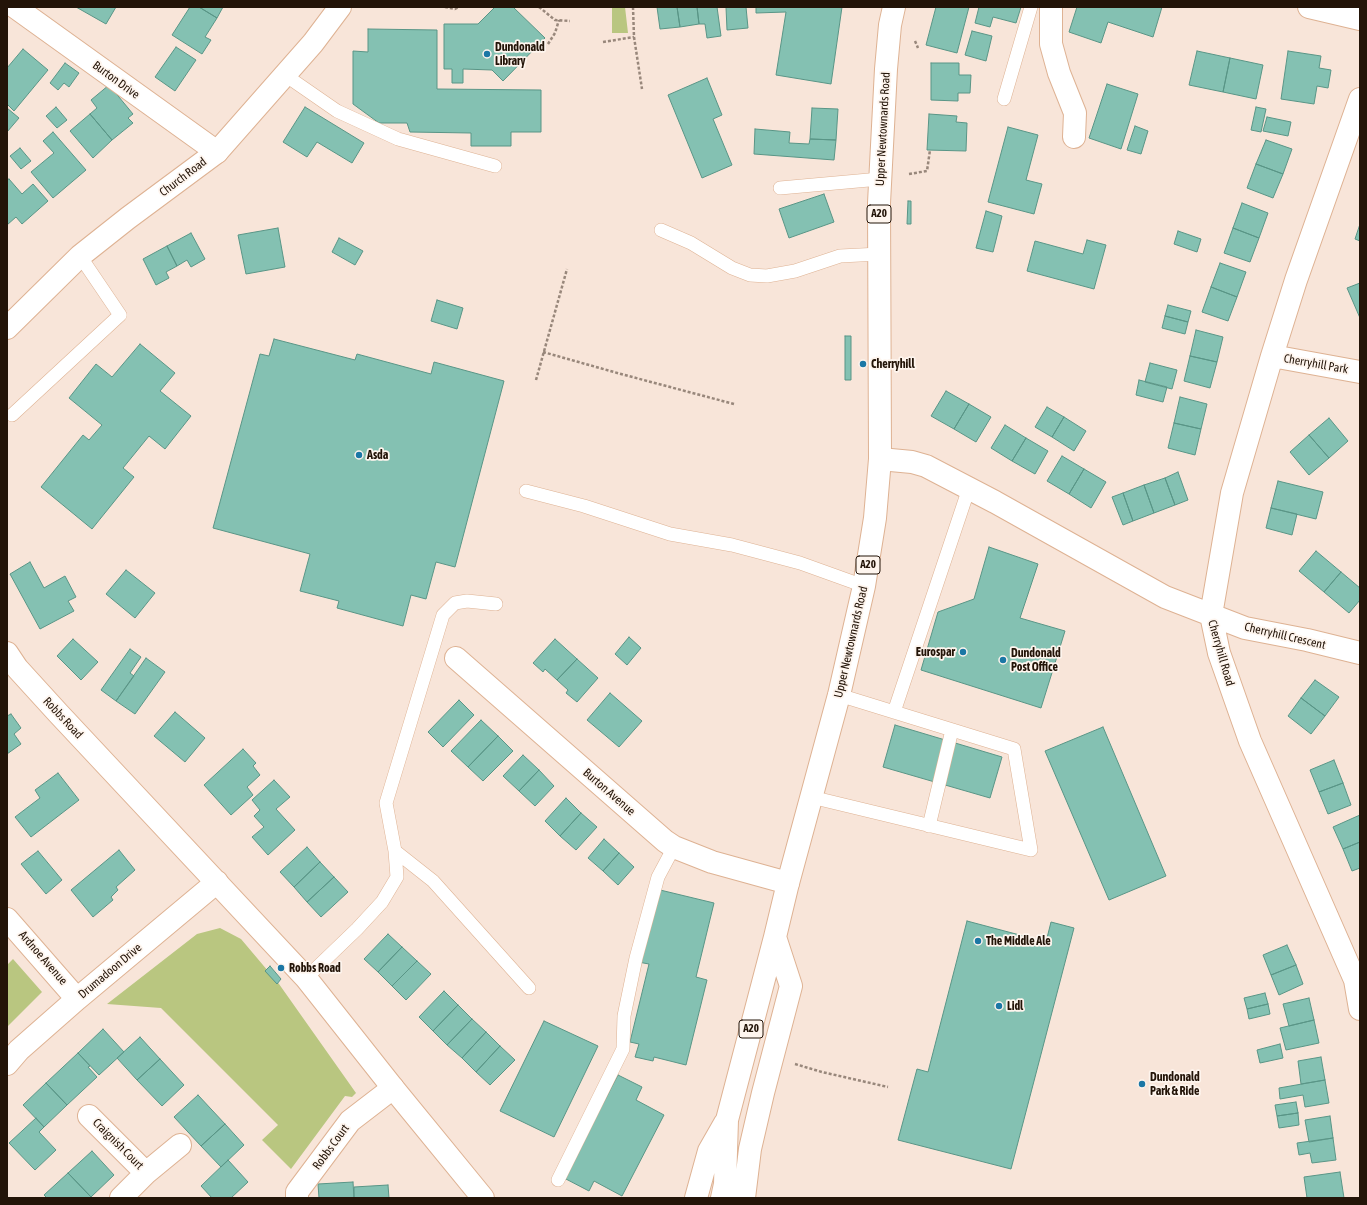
<!DOCTYPE html>
<style>
body{margin:0}
#map{position:relative;width:1367px;height:1205px;overflow:hidden;background:#f8e5d9;font-family:"Asap Condensed",sans-serif}
canvas{display:block}
.frame{position:absolute;inset:0;border:8px solid #231408;pointer-events:none}
</style>
<div id="map">
<canvas width="1367" height="1205"></canvas>
<div class="frame"></div>
</div>
<script>
const ctx = document.querySelector('canvas').getContext('2d');
ctx.lineJoin = 'round';
function paint(path, color) {
  ctx.fillStyle = color;
  ctx.fill(path, 'evenodd');
}
function shape(rows) {
  const path = new Path2D();
  for (const r of rows) {
    path.moveTo(r[0], r[1]);
    for (let i = 2; i < r.length; i += 2) path.lineTo(r[i], r[i + 1]);
  }
  return path;
}
function strokePath(path, color, width, dash) {
  ctx.strokeStyle = color;
  ctx.lineWidth = width;
  ctx.lineCap = dash ? 'butt' : 'round';
  ctx.setLineDash(dash || []);
  ctx.stroke(path);
}
function write(font, color, halo, rows, align = 'center') {
  ctx.font = font + ' "Asap Condensed",sans-serif';
  ctx.lineWidth = 3.5;
  ctx.setLineDash([]);
  ctx.textBaseline = 'middle';
  ctx.strokeStyle = halo;
  ctx.fillStyle = color;
  for (const [text, x, y, turn = 0] of rows) {
    ctx.save();
    ctx.translate(x, y);
    ctx.rotate((+turn || 0) * Math.PI / 180);
    ctx.textAlign = isNaN(turn) ? turn : align;
    if (halo) ctx.strokeText(text, 0, 0);
    ctx.fillText(text, 0, 0);
    ctx.restore();
  }
}
const green = shape([
 [612,7,625,7,628,33,612,33],
 [220,928,241,939,279,984,356,1093,352,1097,345,1096,291,1169,262,1140,278,1125,161,1008,107,1004,197,934],
 [13,959,42,992,7,1027,7,965]
]);
const building = shape([
 [76,7,116,7,106,24,76,7],
 [190,7,199,7,217,18,205,37,211,40,202,54,172,35,190,7],
 [199,7,223,7,217,18,199,7],
 [495,7,513,7,545,38,503,81,492,70,463,69,463,83,452,83,452,69,444,69,444,24,478,24,495,7],
 [657,7,677,7,680,27,660,29,657,7],
 [677,7,697,7,699,24,680,27,677,7],
 [697,7,717,7,721,36,707,38,705,24,699,24,697,7],
 [726,7,746,7,748,28,727,30,726,7],
 [756,7,842,7,831,84,776,75,786,12,756,13,756,7],
 [936,7,969,7,957,53,926,45,936,7],
 [979,7,1021,7,1016,23,993,17,990,27,975,23,979,7],
 [1077,7,1162,7,1153,37,1108,22,1101,43,1069,32,1077,7],
 [368,29,437,30,437,89,541,90,541,132,511,132,511,146,471,146,471,133,410,132,407,123,379,123,353,104,353,51,368,52,368,29],
 [972,31,992,36,986,61,965,55,972,31],
 [176,47,196,60,175,91,155,77,176,47],
 [23,49,48,70,14,111,7,104,7,68,23,49],
 [1197,51,1230,58,1223,92,1189,85,1197,51],
 [1288,51,1321,56,1319,68,1331,70,1328,88,1317,86,1314,104,1281,99,1288,51],
 [1230,58,1263,65,1256,99,1223,92,1230,58],
 [65,63,79,73,69,87,64,83,58,90,50,83,65,63],
 [931,63,959,63,959,75,971,75,970,93,958,93,958,101,931,100,931,63],
 [707,78,722,115,713,119,732,165,702,178,668,95,707,78],
 [1107,84,1138,94,1121,149,1089,138,1107,84],
 [109,85,133,114,128,118,133,123,112,140,90,114,97,108,91,100,109,85],
 [56,107,67,120,57,128,46,116,56,107],
 [305,107,364,143,352,163,317,142,307,157,283,142,305,107],
 [1256,107,1266,109,1261,132,1251,130,1256,107],
 [7,108,19,118,7,132,7,108],
 [812,108,838,109,836,140,810,139,812,108],
 [90,114,112,140,93,158,70,131,90,114],
 [929,114,957,116,956,122,967,123,966,151,927,150,929,114],
 [1267,117,1291,122,1288,136,1263,131,1267,117],
 [1135,126,1148,131,1141,154,1127,150,1135,126],
 [1008,127,1038,135,1026,180,1042,184,1034,214,988,202,1008,127],
 [755,129,790,132,789,143,809,144,810,139,836,140,834,160,754,154,755,129],
 [53,132,86,170,53,198,31,172,54,153,43,141,53,132],
 [1266,140,1292,149,1283,174,1256,164,1266,140],
 [20,148,31,161,21,169,10,156,20,148],
 [1256,164,1283,174,1273,198,1247,188,1256,164],
 [9,179,22,194,33,184,48,201,22,224,16,217,7,225,7,180,9,179],
 [824,194,834,222,789,238,779,209,824,194],
 [908,201,911,201,911,224,907,224,908,201],
 [1242,203,1268,213,1259,238,1233,228,1242,203],
 [986,211,1002,216,993,252,976,248,986,211],
 [1360,224,1360,241,1355,239,1360,224],
 [278,228,285,267,246,274,238,235,278,228],
 [1233,228,1259,238,1250,262,1224,253,1233,228],
 [1178,231,1201,239,1197,252,1174,244,1178,231],
 [191,233,205,259,191,267,187,260,177,266,167,246,191,233],
 [339,238,363,251,355,265,332,252,339,238],
 [1087,240,1106,245,1094,289,1027,271,1035,241,1083,254,1087,240],
 [167,246,177,266,166,272,169,278,156,285,143,259,167,246],
 [1220,263,1246,272,1237,297,1211,287,1220,263],
 [1360,283,1360,318,1347,288,1360,283],
 [1211,287,1237,297,1228,321,1202,312,1211,287],
 [437,300,463,308,457,329,431,321,437,300],
 [1168,305,1191,311,1188,322,1165,316,1168,305],
 [1165,316,1188,322,1185,334,1162,328,1165,316],
 [1196,330,1223,337,1217,362,1190,356,1196,330],
 [845,336,851,336,851,380,845,380,845,336],
 [274,339,355,360,357,354,431,374,434,362,504,381,455,567,436,562,426,599,411,595,403,626,337,608,339,601,300,591,310,554,213,528,260,354,269,356,274,339],
 [140,344,175,373,160,391,191,416,165,449,149,436,123,468,134,477,92,529,41,487,83,435,89,440,102,425,69,398,96,364,112,377,140,344],
 [1190,356,1217,362,1210,388,1184,381,1190,356],
 [1150,363,1177,370,1172,389,1145,382,1150,363],
 [1139,380,1167,387,1163,402,1136,395,1139,380],
 [946,391,969,404,954,429,931,416,946,391],
 [1180,397,1207,404,1201,429,1174,423,1180,397],
 [969,404,991,417,976,442,954,429,969,404],
 [1047,407,1064,417,1052,437,1035,427,1047,407],
 [1064,417,1086,431,1074,451,1052,437,1064,417],
 [1329,418,1348,441,1329,458,1309,435,1329,418],
 [1174,423,1201,429,1195,455,1168,448,1174,423],
 [1005,425,1026,438,1012,461,991,448,1005,425],
 [1309,435,1329,458,1309,475,1290,452,1309,435],
 [1026,438,1048,451,1035,474,1012,461,1026,438],
 [1062,456,1084,469,1069,494,1047,481,1062,456],
 [1084,469,1106,482,1091,508,1069,494,1084,469],
 [1178,472,1188,500,1175,505,1165,478,1178,472],
 [1165,478,1175,505,1154,513,1144,485,1165,478],
 [1278,481,1323,492,1316,519,1271,508,1278,481],
 [1144,485,1154,513,1133,521,1123,493,1144,485],
 [1123,493,1133,521,1123,525,1112,497,1123,493],
 [1271,508,1297,514,1292,535,1266,528,1271,508],
 [989,547,1038,564,1020,618,1065,631,1041,708,921,670,938,612,974,599,989,547],
 [1316,551,1341,572,1324,592,1299,571,1316,551],
 [30,562,44,588,65,576,76,597,68,601,74,611,40,629,10,574,30,562],
 [126,570,155,593,135,618,106,594,126,570],
 [1341,572,1360,588,1360,600,1349,613,1324,592,1341,572],
 [629,637,641,648,627,665,615,654,629,637],
 [73,639,98,662,81,680,57,656,73,639],
 [555,639,577,659,557,680,545,669,543,672,533,663,555,639],
 [130,649,141,657,130,673,134,676,116,701,101,690,130,649],
 [146,658,165,672,135,714,116,701,146,658],
 [577,659,598,678,577,702,566,693,568,690,557,680,577,659],
 [1315,680,1339,697,1325,716,1301,698,1315,680],
 [610,693,642,721,619,747,587,720,610,693],
 [1301,698,1325,716,1311,734,1288,716,1301,698],
 [459,700,474,715,443,747,428,732,459,700],
 [175,712,205,738,185,762,154,736,175,712],
 [11,714,21,728,14,734,21,744,7,754,7,716,11,714],
 [481,720,498,736,468,767,451,751,481,720],
 [895,725,1002,757,990,798,883,767,895,725],
 [1103,727,1166,876,1109,900,1045,751,1103,727],
 [498,736,513,751,483,781,468,767,498,736],
 [243,749,256,763,253,766,260,775,247,787,253,795,231,815,204,785,243,749],
 [523,755,539,770,519,791,503,776,523,755],
 [1334,760,1343,783,1319,792,1310,770,1334,760],
 [539,770,554,786,535,806,519,791,539,770],
 [58,773,79,800,31,837,15,817,40,798,35,790,58,773],
 [274,780,290,797,276,809,295,830,268,855,252,837,264,827,254,816,260,810,252,800,274,780],
 [1343,783,1351,805,1328,814,1319,792,1343,783],
 [566,798,581,813,560,836,545,821,566,798],
 [581,813,597,827,576,850,560,836,581,813],
 [1360,815,1360,842,1343,849,1333,827,1360,815],
 [604,839,619,853,603,871,588,858,604,839],
 [1360,842,1360,868,1352,871,1343,849,1360,842],
 [307,847,320,862,294,887,280,872,307,847],
 [119,850,135,870,116,887,118,890,111,897,113,900,93,917,71,890,119,850],
 [38,851,62,880,46,894,21,864,38,851],
 [619,853,634,867,618,885,603,871,619,853],
 [320,862,334,877,307,902,294,887,320,862],
 [334,877,348,892,321,917,307,902,334,877],
 [656,889,714,903,696,977,707,980,686,1065,654,1057,653,1061,635,1057,639,1044,630,1042,649,964,638,962,656,889],
 [967,921,1046,942,1051,922,1074,928,1011,1169,898,1140,917,1069,928,1072,967,921],
 [388,934,402,947,378,972,364,959,388,934],
 [1287,945,1296,965,1271,975,1263,955,1287,945],
 [402,947,417,961,392,986,378,972,402,947],
 [417,961,431,974,406,1000,392,986,417,961],
 [1296,965,1303,984,1279,995,1271,975,1296,965],
 [270,966,281,979,277,984,265,971,270,966],
 [444,991,458,1005,433,1031,419,1017,444,991],
 [1265,993,1268,1004,1247,1009,1244,998,1265,993],
 [1309,998,1314,1020,1289,1026,1283,1004,1309,998],
 [1268,1004,1270,1014,1249,1019,1247,1009,1268,1004],
 [458,1005,472,1019,447,1045,433,1031,458,1005],
 [472,1019,486,1032,462,1058,447,1045,472,1019],
 [1314,1020,1319,1043,1286,1050,1280,1028,1314,1020],
 [544,1021,598,1046,554,1137,500,1111,544,1021],
 [103,1029,124,1052,99,1075,78,1053,103,1029],
 [486,1032,500,1046,476,1072,462,1058,486,1032],
 [140,1037,160,1059,137,1080,117,1058,140,1037],
 [1280,1044,1283,1058,1260,1063,1257,1050,1280,1044],
 [500,1046,515,1060,490,1085,476,1072,500,1046],
 [78,1053,90,1066,88,1067,97,1077,67,1105,46,1083,78,1053],
 [1321,1057,1325,1080,1301,1084,1298,1061,1321,1057],
 [160,1059,184,1085,162,1106,137,1080,160,1059],
 [618,1075,642,1087,636,1100,664,1115,622,1196,594,1181,589,1191,564,1178,618,1075],
 [1325,1080,1329,1103,1305,1107,1303,1095,1280,1099,1279,1088,1325,1080],
 [46,1083,67,1105,44,1127,23,1105,46,1083],
 [198,1095,225,1124,201,1146,174,1117,198,1095],
 [1296,1102,1298,1113,1277,1116,1275,1105,1296,1102],
 [1298,1113,1299,1125,1279,1128,1277,1116,1298,1113],
 [1330,1116,1333,1138,1309,1142,1305,1120,1330,1116],
 [36,1118,44,1127,39,1132,56,1150,35,1170,9,1143,36,1118],
 [225,1124,244,1145,221,1167,201,1146,225,1124],
 [1333,1138,1336,1160,1312,1163,1310,1153,1299,1155,1297,1143,1333,1138],
 [92,1151,114,1175,91,1197,68,1173,92,1151],
 [228,1160,248,1182,231,1198,212,1198,201,1186,228,1160],
 [1340,1172,1344,1198,1307,1198,1304,1177,1340,1172],
 [68,1173,91,1197,90,1198,47,1198,44,1195,68,1173],
 [353,1182,354,1198,319,1198,318,1184,353,1182],
 [388,1185,389,1198,354,1198,354,1187,388,1185]
]);
const path = shape([
 [445,7,455,9,459,7],
 [539,7,555,20,570,21],
 [633,7,634,37,642,89],
 [915,41,918,48],
 [603,42,634,37],
 [548,44,555,33,559,20],
 [909,174,927,171,930,150],
 [543,352,621,374,734,404],
 [536,380,567,269],
 [795,1064,822,1072,888,1087]
]);
const service = shape([
 [285,75,337,111,398,139,495,166],
 [1004,99,1031,7],
 [780,188,880,179],
 [661,230,691,243,732,268,750,275,767,276,795,271,840,256,880,254],
 [12,415,120,315,80,256],
 [526,491,584,506,670,534,732,545,800,563,864,586],
 [894,712,969,488],
 [811,797,1031,850,1014,749,839,695],
 [929,826,952,730],
 [395,851,433,881,529,988],
 [306,978,357,929,382,902,397,877,395,851,386,803,443,615,455,603,467,601,496,604],
 [558,1180,623,1049,624,1016,636,958,658,877,674,847]
]);
const minor = shape([
 [15,7,217,152],
 [1051,7,1051,44,1059,73,1075,113,1074,137],
 [1309,7,1360,19],
 [1360,99,1296,280,1272,356,1232,493,1211,615,1219,653,1250,741,1355,980,1360,1009],
 [1272,356,1360,372],
 [880,459,912,462,926,466,995,502,1165,597,1245,628,1307,640,1360,653],
 [456,658,665,841,674,847,712,862,788,883],
 [7,919,77,999],
 [7,1064,19,1050,77,999,217,882],
 [89,1116,146,1173],
 [121,1198,146,1173,180,1145],
 [297,1198,297,1192,350,1121,393,1088]
]);
const tertiary = shape([
 [7,328,80,256,128,218,217,152,313,43,340,7],
 [7,653,17,668,58,713,306,978,393,1088,483,1198]
]);
const trunk = shape([
 [696,1198,709,1151,725,1123],
 [722,1198,725,1184,727,1120,775,937,788,883,839,695,864,586,875,518,880,459,879,203,886,69,890,25,894,7],
 [744,1198,750,1149,763,1093,791,986,775,937]
]);
const markers = [
 [487,54,4,"#1b77a5"],
 [863,364,4,"#1b77a5"],
 [359,455,4,"#1b77a5"],
 [963,652,4,"#1b77a5"],
 [1003,660,4,"#1b77a5"],
 [978,941,4,"#1b77a5"],
 [281,968,4,"#1b77a5"],
 [999,1006,4,"#1b77a5"],
 [1142,1084,4,"#1b77a5"]
];
const shields = [
 [879,214,24],
 [868,565,24],
 [751,1029,24]
];
const shieldNames = [
 ["A20",879,214],
 ["A20",868,565],
 ["A20",751,1029]
];
const poiNames = [
 ["Dundonald",495,47],
 ["Library",495,61],
 ["Cherryhill",871,364],
 ["Asda",367,455],
 ["Eurospar",955,652,"right"],
 ["Dundonald",1011,653],
 ["Post Office",1011,667],
 ["The Middle Ale",986,941],
 ["Robbs Road",289,968],
 ["Lidl",1007,1006],
 ["Dundonald",1150,1077],
 ["Park & Ride",1150,1091]
];
const streetNames = [
 ["Burton Drive",116,80,36],
 ["Upper Newtownards Road",883,129,-87],
 ["Church Road",183,177,-37],
 ["Cherryhill Park",1316,364,10],
 ["Cherryhill Crescent",1285,636,13],
 ["Upper Newtownards Road",851,642,-77],
 ["Cherryhill Road",1221,653,74],
 ["Robbs Road",63,718,47],
 ["Burton Avenue",609,792,41],
 ["Ardnoe Avenue",43,958,49],
 ["Drumadoon Drive",110,971,-40],
 ["Craignish Court",118,1144,45],
 ["Robbs Court",331,1147,-54]
];
paint(green, '#b9c680');
paint(building, '#84c1b2');
strokePath(building, '#599586', 1);
strokePath(service, '#deb293', 14);
strokePath(minor, '#deb293', 24);
strokePath(tertiary, '#deb293', 24);
strokePath(trunk, '#deb293', 24);
strokePath(path, '#98877b', 2.5, [3, 2]);
strokePath(service, '#fff', 13);
strokePath(minor, '#fff', 22);
strokePath(tertiary, '#fff', 22);
strokePath(trunk, '#fff', 22);
for (const [x, y, r, color] of markers) {
  const dot = new Path2D();
  dot.arc(x, y, r, 0, 2 * Math.PI);
  ctx.fillStyle = color;
  ctx.fill(dot);
  strokePath(dot, '#fef5ee', 1.5);
}
for (const [x, y, w] of shields) {
  const box = new Path2D();
  box.roundRect(x - w / 2, y - 9, w, 18, 3);
  ctx.fillStyle = '#fef5ee';
  ctx.fill(box);
  strokePath(box, '#231408', 1);
}
write('bold 11px', '#231408', null, shieldNames);
write('bold 12px', '#231408', '#fef5ee', poiNames, 'left');
write('12px', '#231408', '#fef5ee', streetNames);
</script>
